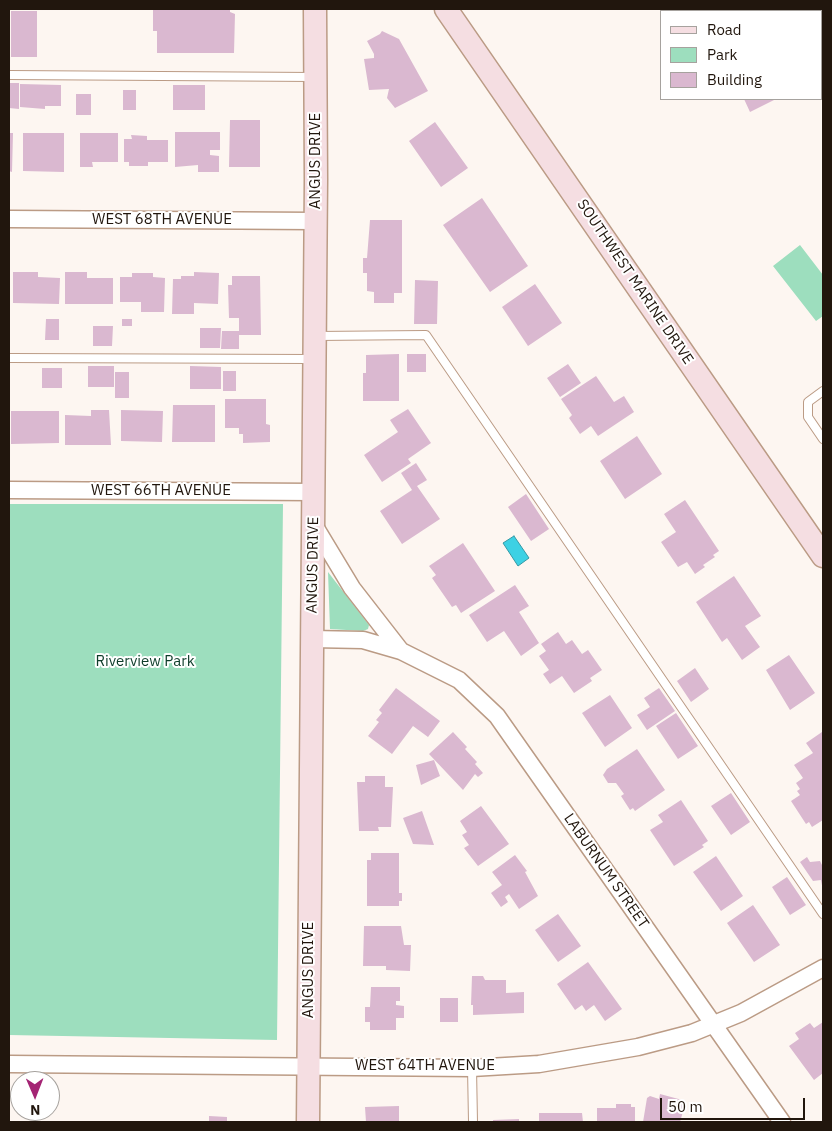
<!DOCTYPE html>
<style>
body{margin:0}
#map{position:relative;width:832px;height:1131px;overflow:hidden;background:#fdf6f1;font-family:"IBM Plex Sans",sans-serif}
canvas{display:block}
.frame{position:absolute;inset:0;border:10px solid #21160d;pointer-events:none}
.legend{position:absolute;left:660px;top:10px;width:162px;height:90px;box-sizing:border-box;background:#fff;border:1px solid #a6a29e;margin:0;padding:6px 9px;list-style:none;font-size:15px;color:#21160d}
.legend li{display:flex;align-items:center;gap:10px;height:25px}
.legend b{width:25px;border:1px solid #a6a29e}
.north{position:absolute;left:10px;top:1071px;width:50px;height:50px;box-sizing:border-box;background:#fff;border:1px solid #a6a29e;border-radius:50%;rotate:179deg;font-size:14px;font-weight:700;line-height:20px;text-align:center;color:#21160d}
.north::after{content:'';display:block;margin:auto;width:18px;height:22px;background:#a42474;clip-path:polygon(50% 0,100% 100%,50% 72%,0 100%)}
.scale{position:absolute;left:660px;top:1098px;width:145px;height:22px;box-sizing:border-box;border:2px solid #21160d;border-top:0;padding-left:6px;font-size:15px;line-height:18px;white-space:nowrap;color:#21160d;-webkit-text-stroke:4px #fff;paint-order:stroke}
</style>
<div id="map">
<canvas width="832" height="1131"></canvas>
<div class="frame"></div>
<ul class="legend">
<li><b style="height:6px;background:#f5dee2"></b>Road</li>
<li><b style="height:14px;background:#9ddebe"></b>Park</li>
<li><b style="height:14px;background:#dab8d0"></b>Building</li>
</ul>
<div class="north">N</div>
<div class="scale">50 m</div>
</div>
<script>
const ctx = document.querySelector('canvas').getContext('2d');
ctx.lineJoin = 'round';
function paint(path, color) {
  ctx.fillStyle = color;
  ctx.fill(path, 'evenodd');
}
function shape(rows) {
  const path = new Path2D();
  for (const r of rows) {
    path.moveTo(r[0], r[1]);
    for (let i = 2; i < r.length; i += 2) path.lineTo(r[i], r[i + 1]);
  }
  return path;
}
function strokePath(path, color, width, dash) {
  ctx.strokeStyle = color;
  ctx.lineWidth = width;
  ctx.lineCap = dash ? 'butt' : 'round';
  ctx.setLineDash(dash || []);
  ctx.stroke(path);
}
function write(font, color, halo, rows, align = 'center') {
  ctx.font = font + ' "IBM Plex Sans",sans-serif';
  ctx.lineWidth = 4;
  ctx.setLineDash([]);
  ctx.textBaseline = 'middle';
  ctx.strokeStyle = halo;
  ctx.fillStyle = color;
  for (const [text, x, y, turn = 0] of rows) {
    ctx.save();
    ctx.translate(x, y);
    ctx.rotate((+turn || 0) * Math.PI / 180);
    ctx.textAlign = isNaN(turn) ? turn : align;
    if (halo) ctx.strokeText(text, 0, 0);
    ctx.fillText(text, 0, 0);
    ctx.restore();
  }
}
const green = shape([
 [800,245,823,275,823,316,816,321,773,266],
 [9,504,283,504,277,1040,9,1035],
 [328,572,369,625,368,629,363,631,330,629]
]);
const water = shape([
 [514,536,529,558,518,566,503,543,514,536]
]);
const building = shape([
 [153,9,230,9,230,12,235,14,234,53,157,53,157,31,153,31],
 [680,9,703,9,700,11,681,11],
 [11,11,37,11,37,57,11,57],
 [382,31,399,39,428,91,395,108,387,98,389,89,369,90,364,59,374,58,374,54,367,41,380,34],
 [9,83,19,83,19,109,9,108],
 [20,84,61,85,61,106,45,106,45,109,20,107],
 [173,85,205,85,205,110,173,110],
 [123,90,136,90,136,110,123,110],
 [76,94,91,94,91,115,76,115],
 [744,99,776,99,750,112],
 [230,120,260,120,260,167,229,167],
 [435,122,468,168,441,187,409,141],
 [175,132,220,132,220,150,210,150,210,155,219,156,219,172,198,172,198,165,175,167],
 [9,133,13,133,12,172,9,171],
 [23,133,64,133,64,172,23,171],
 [80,133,118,133,118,162,92,162,93,167,80,167],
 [131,135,147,136,147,140,168,140,168,162,148,162,148,166,129,166,129,162,124,162,124,139,132,139],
 [482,198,528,266,490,292,443,225],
 [370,220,402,220,402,293,394,293,394,303,374,303,374,292,367,291,367,273,363,273,363,258,367,258],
 [13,272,38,272,38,277,60,278,59,304,13,303],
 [65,272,87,272,87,278,113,278,113,304,65,304],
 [194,272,219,273,218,304,194,303,194,314,172,314,173,279,181,279,181,276,194,276],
 [132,273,153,273,153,277,165,278,164,312,141,312,141,302,120,302,120,277,132,277],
 [232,276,260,276,261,335,239,335,239,349,221,349,222,331,239,331,239,318,229,318,228,285,232,285],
 [415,280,438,281,437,324,414,324],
 [535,284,562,323,528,346,502,307],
 [46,319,59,319,59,340,45,340],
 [122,319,132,319,132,326,122,326],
 [93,326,113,326,112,346,93,346],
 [200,328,221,328,220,348,200,348],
 [399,354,399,401,363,401,363,373,366,373,366,355],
 [407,354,426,354,426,372,407,372],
 [568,364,581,383,560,397,547,378],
 [88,366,114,366,114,387,88,387],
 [190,366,221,367,221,389,190,389],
 [42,368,62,368,62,388,42,388],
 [223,371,236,371,236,391,223,391],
 [115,372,129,372,129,398,115,398],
 [596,376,614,402,624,396,634,412,598,436,591,426,580,434,569,418,572,415,561,399],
 [225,399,266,399,266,424,270,425,270,442,243,443,243,434,239,434,239,428,225,428],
 [173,405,215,405,215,442,172,442],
 [408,409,431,443,408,459,411,463,382,482,364,455,398,432,390,420],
 [91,410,109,410,111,445,65,445,65,415,91,416],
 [121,410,163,411,162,442,121,441],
 [11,411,59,411,59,443,11,444],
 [637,436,662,474,625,499,600,461],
 [416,463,427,480,417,486,440,519,402,544,380,511,412,490,401,473],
 [526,494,549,529,531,541,508,507],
 [685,500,719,551,713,555,715,557,703,565,705,567,695,574,687,562,678,567,661,542,676,532,664,514],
 [463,543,495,591,461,613,456,605,452,607,432,578,436,575,429,566],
 [734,576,761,616,745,626,760,647,742,660,727,638,722,642,696,602],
 [515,585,529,606,519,612,539,643,521,656,504,631,487,642,469,615],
 [558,632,566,644,572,640,582,654,588,650,602,670,590,678,592,681,574,693,562,676,550,684,543,674,549,670,539,656,546,651,541,644],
 [789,655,815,693,790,710,766,670],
 [695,668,709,689,691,702,677,681],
 [396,688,440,721,428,737,413,726,392,754,368,736,379,722,376,720,382,713,379,710],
 [659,688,675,711,647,730,637,715,650,707,644,698],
 [610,695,632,728,605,747,582,713],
 [676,713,698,746,678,759,656,726],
 [453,732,467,747,465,749,477,762,475,764,483,773,478,777,475,774,463,790,429,754],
 [822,732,823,820,812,827,809,822,806,824,791,801,800,795,797,791,800,789,796,783,803,778,794,765,813,753,806,743],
 [637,749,665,790,635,811,633,808,630,810,621,796,624,794,616,783,608,783,603,775,607,769],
 [434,760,440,776,421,785,416,765],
 [365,776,385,776,385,787,393,787,391,827,378,827,379,831,359,831,357,782,365,782],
 [731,793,750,822,731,835,711,806],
 [681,800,708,841,702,845,704,847,674,866,650,830,663,822,658,815],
 [481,806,509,844,478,866,464,848,469,845,462,835,467,832,460,821],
 [422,811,434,845,413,844,403,818],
 [371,853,399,853,399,893,402,893,402,901,399,901,399,906,367,906,367,860,371,860],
 [515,855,527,871,525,872,538,896,519,909,509,894,505,897,508,902,501,907,491,893,502,885,492,872],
 [716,856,743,896,721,911,693,872],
 [807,857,810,862,820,861,823,867,823,891,821,880,813,881,800,862],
 [787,877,806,905,790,915,772,887],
 [753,905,780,945,754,962,727,923],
 [558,914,581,946,558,962,535,930],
 [364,926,401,926,404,945,411,945,410,971,386,970,386,966,363,966],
 [588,962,622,1009,605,1021,594,1005,586,1011,582,1005,575,1010,557,984],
 [472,976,483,976,485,980,506,980,506,993,524,992,524,1013,473,1015,473,1005,471,1005],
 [371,987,400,987,400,1001,396,1001,396,1005,404,1006,404,1018,396,1018,396,1030,370,1030,370,1022,365,1022,365,1007,370,1007],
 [440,998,458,998,458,1022,440,1022],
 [823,1022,823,1073,814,1080,789,1046,799,1039,795,1033,810,1023,814,1028],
 [660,1094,686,1101,680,1122,643,1122,647,1098,650,1096,659,1099],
 [616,1104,631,1104,631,1107,635,1107,635,1122,597,1122,597,1108,616,1108],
 [399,1106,399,1122,366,1122,365,1107],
 [539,1113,582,1113,583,1122,539,1122],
 [209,1116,227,1117,227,1122,209,1122],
 [519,1119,519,1122,493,1122,493,1120]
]);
const lane = shape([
 [9,75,314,77],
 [316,336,426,335,823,914],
 [9,358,312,359],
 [823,439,808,417,808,402,823,391],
 [472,1068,473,1122]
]);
const street = shape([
 [9,219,315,221],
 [9,490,314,492],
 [314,525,352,588,401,651],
 [312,639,363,640,401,651,459,680,497,716,782,1122],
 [9,1064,472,1068,539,1064,638,1047,692,1033,741,1013,823,968]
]);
const secondary = shape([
 [446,9,823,556],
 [308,1122,316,180,315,9]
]);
const streetNames = [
 ["ANGUS DRIVE",316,161,-90],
 ["WEST 68TH AVENUE",162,220],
 ["SOUTHWEST MARINE DRIVE",635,282,56],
 ["WEST 66TH AVENUE",161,491],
 ["ANGUS DRIVE",313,565,-89],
 ["LABURNUM STREET",606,871,55],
 ["ANGUS DRIVE",309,970,-90],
 ["WEST 64TH AVENUE",425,1066]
];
const parkNames = [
 ["Riverview Park",145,662]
];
paint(green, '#9ddebe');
paint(water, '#3dd1e4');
strokePath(water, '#3599a4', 1);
paint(building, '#dab8d0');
strokePath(lane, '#bb9b85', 10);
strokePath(street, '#bb9b85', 19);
strokePath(secondary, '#bb9b85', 25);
strokePath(lane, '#fff', 8);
strokePath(street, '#fff', 16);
strokePath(secondary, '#f5dee2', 22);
write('15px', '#21160d', '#fff', streetNames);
write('15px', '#0e3d2a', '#fff', parkNames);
</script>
